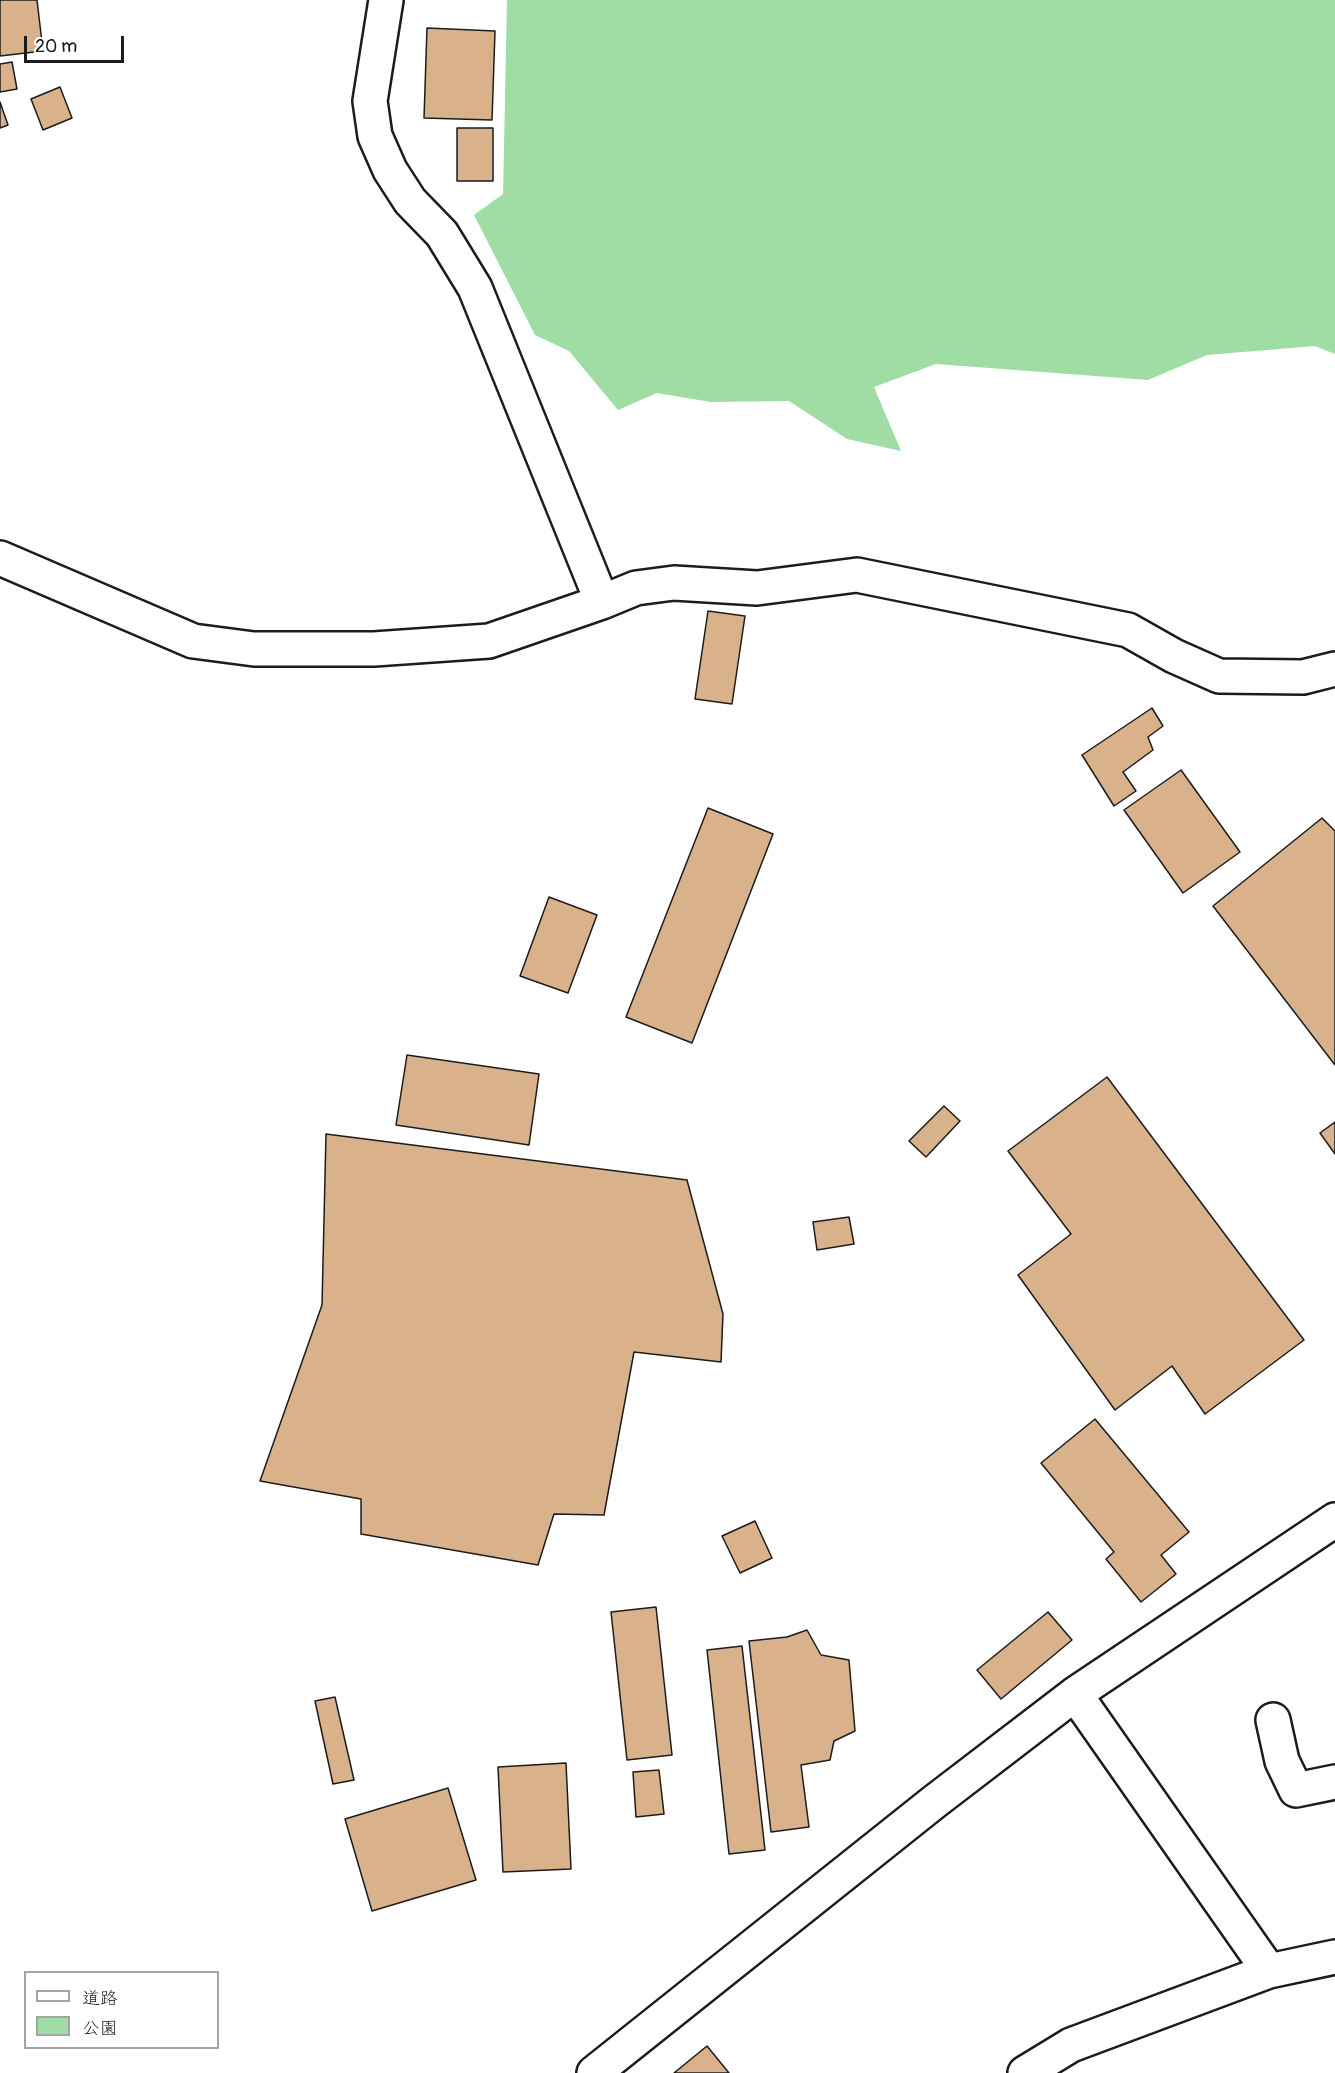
<!DOCTYPE html>
<meta charset="utf-8">
<style>
body{margin:0}
#map{position:relative;width:1335px;height:2073px;overflow:hidden;background:#fff;font-family:Pangolin,"Klee One",sans-serif}
canvas{display:block}
.legend{position:absolute;left:24px;top:1971px;width:195px;height:78px;box-sizing:border-box;background:#fff;border:2px solid #a4a4a4;margin:0;padding:8px 10px;list-style:none;font-size:18px;color:#1c1c1c}
.legend li{display:flex;align-items:center;gap:12px;height:30px}
.legend b{width:30px;border:2px solid #a4a4a4}
.scale{position:absolute;left:24px;top:36px;width:100px;height:27px;box-sizing:border-box;border:3px solid #1c1c1c;border-top:0;padding-left:8px;font-size:18px;line-height:21px;white-space:nowrap;color:#1c1c1c;-webkit-text-stroke:4px #fff;paint-order:stroke}
</style>
<div id="map">
<canvas width="1335" height="2073"></canvas>
<ul class="legend">
<li><b style="height:8px;background:#fff"></b>道路</li>
<li><b style="height:16px;background:#a0dda5"></b>公園</li>
</ul>
<div class="scale">20 m</div>
</div>
<script>
const ctx = document.querySelector('canvas').getContext('2d');
ctx.lineJoin = 'round';
function paint(path, color) {
  ctx.fillStyle = color;
  ctx.fill(path, 'evenodd');
}
function shape(rows) {
  const path = new Path2D();
  for (const r of rows) {
    path.moveTo(r[0], r[1]);
    for (let i = 2; i < r.length; i += 2) path.lineTo(r[i], r[i + 1]);
  }
  return path;
}
function strokePath(path, color, width, dash) {
  ctx.strokeStyle = color;
  ctx.lineWidth = width;
  ctx.lineCap = dash ? 'butt' : 'round';
  ctx.setLineDash(dash || []);
  ctx.stroke(path);
}
const green = shape([
 [507,0,1335,0,1335,354,1315,346,1207,355,1148,380,936,364,874,387,901,451,847,439,789,401,711,402,657,393,618,410,569,351,535,335,474,215,503,194]
]);
const building = shape([
 [0,0,37,0,43,51,0,56,0,0],
 [427,28,495,31,492,120,424,118,427,28],
 [12,62,17,89,0,92,0,64,12,62],
 [60,87,72,118,43,130,31,99,60,87],
 [0,102,8,125,0,128,0,102],
 [457,128,493,128,493,181,457,181,457,128],
 [708,611,745,616,732,704,695,699,708,611],
 [1152,708,1163,726,1148,737,1153,750,1123,772,1136,791,1114,806,1082,755,1152,708],
 [1181,770,1240,852,1183,893,1124,810,1181,770],
 [708,808,773,834,692,1043,626,1017,708,808],
 [1322,818,1335,831,1335,1065,1213,906,1322,818],
 [549,897,597,915,568,993,520,976,549,897],
 [407,1055,539,1074,529,1145,396,1125,407,1055],
 [1107,1077,1304,1340,1205,1414,1172,1366,1115,1410,1018,1275,1071,1234,1008,1151,1107,1077],
 [944,1106,960,1121,926,1157,909,1141,944,1106],
 [1335,1122,1335,1154,1320,1133,1335,1122],
 [326,1134,687,1180,723,1314,721,1362,634,1352,604,1515,554,1514,538,1565,361,1534,361,1499,260,1481,322,1305,326,1134],
 [849,1217,854,1244,817,1250,813,1222,849,1217],
 [1095,1419,1189,1532,1161,1555,1176,1574,1141,1602,1106,1559,1114,1552,1041,1463,1095,1419],
 [755,1521,772,1558,740,1573,722,1536,755,1521],
 [656,1607,672,1755,627,1760,611,1612,656,1607],
 [1048,1612,1072,1640,1001,1699,977,1670,1048,1612],
 [807,1630,821,1655,849,1660,855,1731,834,1741,830,1760,801,1765,809,1827,771,1832,749,1641,787,1637,807,1630],
 [742,1646,765,1850,729,1854,707,1650,742,1646],
 [335,1697,354,1780,333,1784,315,1701,335,1697],
 [566,1763,571,1869,503,1872,498,1767,566,1763],
 [659,1770,664,1814,636,1817,633,1772,659,1770],
 [448,1788,476,1880,372,1911,345,1819,448,1788],
 [707,2046,729,2073,674,2073,707,2046]
]);
const minor = shape([
 [386,0,370,101,375,136,390,170,410,201,442,234,475,288,602,602],
 [0,558,193,641,254,649,374,649,489,641,602,602,636,588,674,583,757,588,857,575,1128,630,1174,656,1219,676,1303,677,1335,669],
 [1075,1694,1269,1971],
 [1273,1720,1282,1761,1296,1790,1335,1782],
 [594,2073,934,1802,1075,1694,1335,1520],
 [1025,2073,1071,2045,1269,1971,1335,1957]
]);
paint(green, '#a0dda5');
paint(building, '#d9b18a');
strokePath(building, '#1c1c1c', 1.5);
strokePath(minor, '#1c1c1c', 38);
strokePath(minor, '#fff', 33);
</script>
